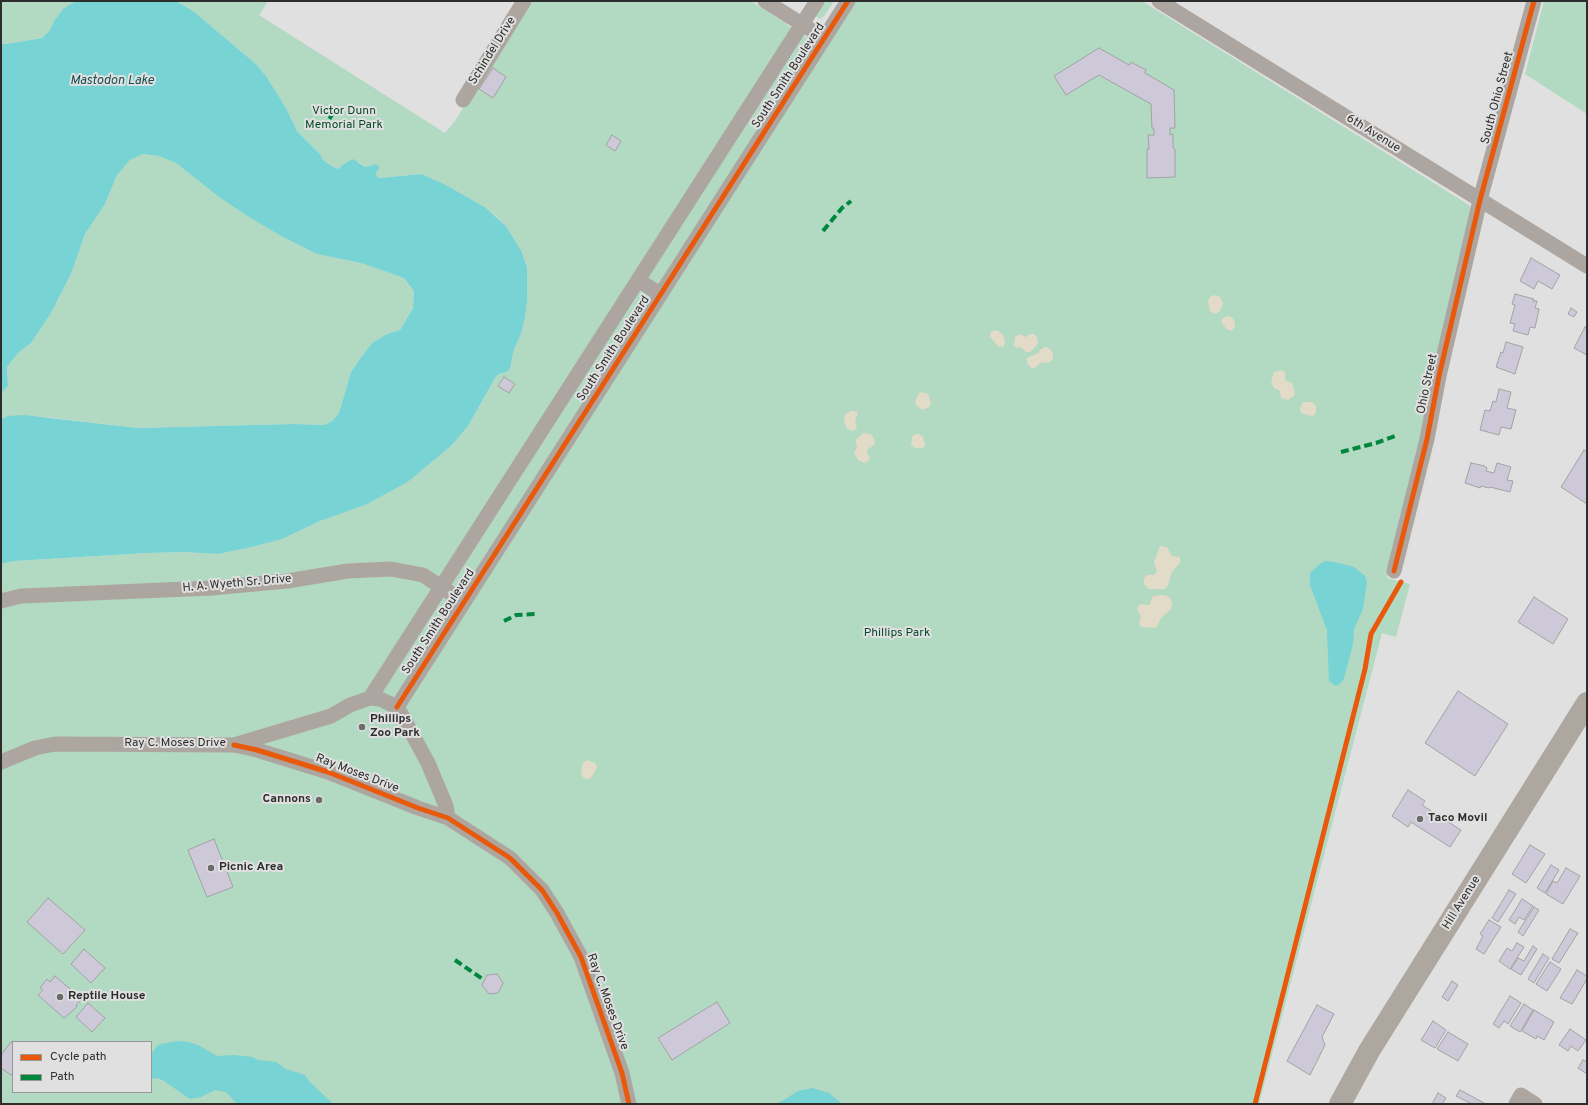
<!DOCTYPE html>
<style>
body{margin:0}
#map{position:relative;width:1588px;height:1105px;overflow:hidden;background:#e0e0e1;font-family:Overpass,sans-serif}
canvas{display:block}
.frame{position:absolute;inset:0;border:2px solid #2d2d2e;pointer-events:none}
.legend{position:absolute;left:12px;top:1041px;width:140px;height:52px;box-sizing:border-box;background:#e0e0e1;border:1px solid #989899;margin:0;padding:5px 7px;list-style:none;font-size:12px;color:#2d2d2e}
.legend li{display:flex;align-items:center;gap:8px;height:20px}
.legend b{width:20px;border:1px solid #989899}
</style>
<div id="map">
<canvas width="1588" height="1105"></canvas>
<div class="frame"></div>
<ul class="legend">
<li><b style="height:5px;background:#e8590c"></b>Cycle path</li>
<li><b style="height:5px;background:#00873e"></b>Path</li>
</ul>
</div>
<script>
const ctx = document.querySelector('canvas').getContext('2d');
ctx.lineJoin = 'round';
function paint(path, color) {
  ctx.fillStyle = color;
  ctx.fill(path, 'evenodd');
}
function shape(rows) {
  const path = new Path2D();
  for (const r of rows) {
    path.moveTo(r[0], r[1]);
    for (let i = 2; i < r.length; i += 2) path.lineTo(r[i], r[i + 1]);
  }
  return path;
}
function strokePath(path, color, width, dash) {
  ctx.strokeStyle = color;
  ctx.lineWidth = width;
  ctx.lineCap = dash ? 'butt' : 'round';
  ctx.setLineDash(dash || []);
  ctx.stroke(path);
}
function write(font, color, halo, rows, align = 'center') {
  ctx.font = font + ' Overpass,sans-serif';
  ctx.lineWidth = 4;
  ctx.setLineDash([]);
  ctx.textBaseline = 'middle';
  ctx.strokeStyle = halo;
  ctx.fillStyle = color;
  for (const [text, x, y, turn = 0] of rows) {
    ctx.save();
    ctx.translate(x, y);
    ctx.rotate((+turn || 0) * Math.PI / 180);
    ctx.textAlign = isNaN(turn) ? turn : align;
    if (halo) ctx.strokeText(text, 0, 0);
    ctx.fillText(text, 0, 0);
    ctx.restore();
  }
}
const green = shape([
 [1,1,76,1,63,10,54,21,50,30,42,38,13,43,1,44],
 [176,1,268,1,259,15,445,133,455,121,530,1,751,1,782,21,783,20,787,25,823,47,853,1,1142,1,1469,205,1474,213,1387,578,1410,584,1396,637,1382,633,1259,1104,1,1104,1,564,14,561,147,553,182,552,218,554,282,539,320,521,389,491,409,481,452,445,468,426,495,378,499,374,507,372,510,368,514,349,521,334,525,318,527,302,527,268,522,252,506,226,497,217,486,208,448,186,422,174,379,178,376,175,377,171,371,165,365,167,359,162,347,162,339,169,333,167,323,160,320,154,297,131,286,108,266,76,256,64,193,11],
 [13,1042,151,1042,151,1092,13,1092],
 [822,1,834,1,824,16,820,19,815,16],
 [1544,1,1587,1,1587,114,1525,74],
 [143,154,159,156,176,163,219,197,281,236,317,254,361,263,404,278,414,291,413,308,400,330,387,334,372,343,351,372,339,413,332,421,324,425,294,424,138,428,46,417,9,416,1,419,1,393,8,386,7,367,18,353,31,343,51,313,71,274,85,234,105,204,117,175,130,160]
]);
const sand = shape([
 [1213,295,1220,297,1223,303,1220,311,1215,314,1210,311,1208,303,1209,298],
 [1228,316,1233,318,1235,324,1235,327,1231,331,1226,329,1221,321,1224,317],
 [995,330,1000,332,1004,336,1005,343,1003,347,998,346,990,337,991,332],
 [1019,334,1026,337,1030,334,1034,334,1037,337,1038,343,1031,352,1026,352,1021,347,1017,348,1014,346,1015,337],
 [1045,347,1047,347,1051,350,1053,354,1053,359,1050,362,1040,363,1035,368,1031,368,1027,363,1027,358,1038,353,1041,349],
 [1281,370,1285,372,1285,380,1292,383,1295,392,1294,396,1288,400,1281,398,1280,391,1274,388,1271,382,1274,372],
 [922,392,928,394,931,403,929,407,922,410,916,405,915,402,919,393],
 [1303,402,1312,402,1316,406,1316,411,1315,415,1311,416,1301,413,1300,408],
 [850,411,855,411,858,413,855,421,857,427,854,431,847,429,844,422,845,415],
 [863,433,871,434,875,441,874,445,867,450,867,453,870,457,868,461,864,463,858,460,854,453,857,448,856,440],
 [915,434,919,434,923,437,925,445,923,448,915,448,911,445,912,437],
 [1160,546,1167,547,1172,556,1180,557,1180,563,1172,572,1168,585,1165,589,1148,589,1144,584,1144,578,1147,575,1153,575,1157,572,1154,562],
 [1163,595,1168,596,1171,600,1172,605,1170,610,1161,618,1156,628,1141,627,1139,623,1141,616,1137,610,1138,606,1141,604,1149,605,1153,596],
 [588,760,596,764,597,768,591,778,588,779,583,778,581,772,583,762]
]);
const water = shape([
 [76,1,176,1,193,11,256,64,266,76,286,108,297,131,320,154,323,160,333,167,339,169,342,165,353,159,365,167,376,164,380,168,377,171,376,175,379,178,422,174,448,186,486,208,506,226,522,252,527,268,527,302,525,318,521,334,514,349,510,368,507,372,499,374,495,378,468,426,452,445,409,481,367,504,320,521,282,539,251,547,218,554,182,552,147,553,14,561,1,564,1,419,8,416,24,415,138,428,294,424,324,425,332,421,339,413,351,372,360,359,372,343,387,334,400,330,413,308,414,291,404,278,361,263,317,254,281,236,246,215,219,197,176,163,159,156,143,154,130,160,117,175,105,204,85,234,71,274,51,313,31,343,18,353,7,367,8,386,1,393,1,44,13,43,42,38,50,30,54,21,63,9],
 [1325,561,1334,562,1354,567,1365,576,1367,582,1363,609,1354,629,1353,644,1344,678,1342,682,1336,686,1329,681,1327,630,1310,585,1310,573,1320,564],
 [177,1041,189,1042,198,1045,217,1056,234,1055,252,1057,258,1060,276,1062,286,1069,305,1075,309,1081,333,1104,237,1104,226,1092,215,1090,201,1097,190,1099,164,1081,158,1078,152,1079,151,1078,151,1054,157,1046,161,1044],
 [812,1088,829,1093,842,1104,775,1104,782,1101,798,1091]
]);
const building = shape([
 [1099,48,1129,65,1131,62,1146,70,1145,73,1174,90,1175,128,1170,128,1170,135,1173,134,1173,148,1175,149,1175,177,1147,178,1147,149,1149,149,1148,135,1154,135,1154,129,1152,128,1151,104,1099,75,1066,95,1054,76,1099,48],
 [493,68,506,77,493,98,479,89,493,68],
 [612,135,621,141,615,151,606,145,612,135],
 [1531,258,1560,275,1552,289,1538,281,1534,289,1520,281,1531,258],
 [1515,294,1534,299,1533,301,1537,301,1535,308,1539,309,1535,328,1530,327,1528,335,1513,331,1515,324,1510,323,1515,305,1512,304,1515,294],
 [1571,308,1577,312,1574,317,1568,314,1571,308],
 [1585,327,1587,328,1587,355,1574,348,1585,327],
 [1506,342,1523,347,1515,374,1496,367,1501,352,1503,353,1506,342],
 [504,377,515,384,509,393,498,386,504,377],
 [1499,389,1511,392,1507,408,1516,410,1511,429,1501,427,1499,435,1480,430,1485,410,1490,411,1493,401,1496,402,1499,389],
 [1584,450,1587,452,1587,504,1561,487,1584,450],
 [1471,463,1485,466,1487,468,1486,471,1494,473,1497,463,1511,467,1507,480,1513,481,1510,492,1490,487,1489,488,1481,486,1480,488,1465,483,1471,463],
 [1534,597,1568,619,1553,644,1518,622,1534,597],
 [1458,691,1508,724,1475,776,1425,743,1458,691],
 [1408,790,1425,801,1422,805,1461,830,1450,847,1411,822,1408,827,1392,816,1408,790],
 [214,839,233,887,207,897,188,850,214,839],
 [1530,845,1545,854,1526,883,1512,874,1530,845],
 [1551,865,1559,870,1545,893,1537,888,1551,865],
 [1566,868,1580,876,1563,904,1546,894,1553,881,1557,883,1566,868],
 [1509,890,1516,894,1498,922,1492,918,1509,890],
 [48,898,85,930,63,954,27,922,48,898],
 [1522,899,1533,906,1524,920,1519,917,1515,924,1509,920,1522,899],
 [1534,907,1539,910,1523,936,1518,932,1534,907],
 [1489,920,1501,927,1484,954,1476,949,1483,936,1480,934,1489,920],
 [1570,929,1578,933,1559,963,1552,959,1570,929],
 [1517,943,1524,947,1510,969,1499,961,1507,948,1512,951,1517,943],
 [1533,946,1537,949,1521,975,1511,969,1518,958,1524,961,1533,946],
 [84,949,105,968,91,983,71,964,84,949],
 [1543,954,1549,958,1534,983,1528,979,1543,954],
 [1550,962,1561,969,1547,991,1536,984,1550,962],
 [1577,970,1587,976,1587,979,1572,1004,1560,998,1577,970],
 [497,974,503,983,498,993,489,994,482,985,487,975,497,974],
 [55,976,82,999,76,1005,77,1007,64,1018,38,995,43,990,40,988,47,979,50,982,55,976],
 [1452,981,1458,985,1448,1001,1442,997,1452,981],
 [1510,996,1521,1003,1508,1024,1504,1021,1499,1028,1493,1024,1510,996],
 [717,1002,730,1023,672,1060,658,1038,717,1002],
 [88,1003,105,1018,92,1032,76,1017,88,1003],
 [1524,1004,1533,1010,1520,1032,1510,1026,1524,1004],
 [1317,1005,1334,1014,1322,1037,1325,1045,1310,1075,1287,1061,1317,1005],
 [1534,1010,1554,1022,1544,1040,1537,1036,1536,1039,1522,1031,1534,1010],
 [1433,1021,1446,1030,1435,1048,1421,1040,1433,1021],
 [1570,1029,1586,1040,1578,1051,1571,1046,1568,1051,1559,1045,1570,1029],
 [1448,1032,1468,1044,1458,1061,1437,1049,1448,1032],
 [11,1042,13,1044,13,1072,11,1075,1,1068,1,1055,11,1042],
 [1583,1060,1587,1062,1587,1074,1578,1068,1583,1060],
 [1460,1090,1486,1104,1472,1104,1456,1096,1460,1090],
 [1438,1093,1446,1098,1442,1104,1432,1104,1438,1093]
]);
const street = shape([
 [765,1,824,38],
 [1159,1,1587,266],
 [463,100,524,1],
 [638,280,660,294],
 [1394,571,1427,439,1439,376,1480,200,1534,1],
 [1,601,21,596,212,588,287,581,348,571,391,569,423,575,464,602],
 [370,698,817,1],
 [397,707,848,1],
 [234,745,257,750,328,772,418,808,448,818,510,858,542,890,557,913,581,957,622,1073,629,1104],
 [1,762,35,748,55,744,234,745,331,716,350,705,370,698,380,699,397,707,403,717,428,763,446,806,448,818],
 [1516,1104,1521,1095,1535,1104]
]);
const primary = shape([
 [1340,1104,1369,1051,1587,703]
]);
const quiet = shape([
 [323,129,333,113],
 [823,231,842,208,851,201],
 [1341,452,1376,443,1398,435],
 [504,621,516,615,536,614],
 [455,960,484,980]
]);
const cycleway = shape([
 [1394,571,1427,439,1439,376,1480,200,1534,1],
 [397,707,848,1],
 [234,745,257,750,328,772,418,808,448,818,510,858,542,890,557,913,581,957,622,1073,629,1104],
 [1255,1104,1365,669,1371,634,1401,582]
]);
const markers = [
 [362,727,4,"#6c6c6d"],
 [319,800,4,"#6c6c6d"],
 [1420,819,4,"#6c6c6d"],
 [211,868,4,"#6c6c6d"],
 [60,997,4,"#6c6c6d"]
];
const streetNames = [
 ["Schindel Drive",493,51,-58],
 ["South Smith Boulevard",789,76,-57],
 ["South Ohio Street",1498,98,-75],
 ["6th Avenue",1373,134,32],
 ["South Smith Boulevard",614,349,-57],
 ["Ohio Street",1428,384,-78],
 ["H. A. Wyeth Sr. Drive",237,584,-5],
 ["South Smith Boulevard",439,622,-57],
 ["Ray C. Moses Drive",175,744],
 ["Ray Moses Drive",357,774,21],
 ["Hill Avenue",1462,903,-58],
 ["Ray C. Moses Drive",607,1002,70]
];
const parkNames = [
 ["Victor Dunn",344,112],
 ["Memorial Park",344,126],
 ["Phillips Park",897,634]
];
const poiNames = [
 ["Phillips",370,720],
 ["Zoo Park",370,734],
 ["Cannons",311,800,"right"],
 ["Taco Movil",1428,819],
 ["Picnic Area",219,868],
 ["Reptile House",68,997]
];
const waterNames = [
 ["Mastodon Lake",112,81]
];
paint(green, '#b2d9c2');
paint(sand, '#e1dbc7');
paint(water, '#77d3d4');
paint(building, '#cdc9d9');
strokePath(building, '#a2a2a3', 1);
strokePath(street, '#ada6a0', 15);
strokePath(primary, '#ada7a0', 22);
strokePath(quiet, '#00873e', 4, [8, 4]);
strokePath(cycleway, '#e8590c', 5);
for (const [x, y, r, color] of markers) {
  const dot = new Path2D();
  dot.arc(x, y, r, 0, 2 * Math.PI);
  ctx.fillStyle = color;
  ctx.fill(dot);
  strokePath(dot, '#e0e0e1', 1.5);
}
write('12px', '#2d2d2e', '#e0e0e1', streetNames);
write('12px', '#044a2a', '#e0e0e1', parkNames);
write('bold 12px', '#2d2d2e', '#e0e0e1', poiNames, 'left');
write('italic 13px', '#164e4e', '#e0e0e1', waterNames);
</script>
